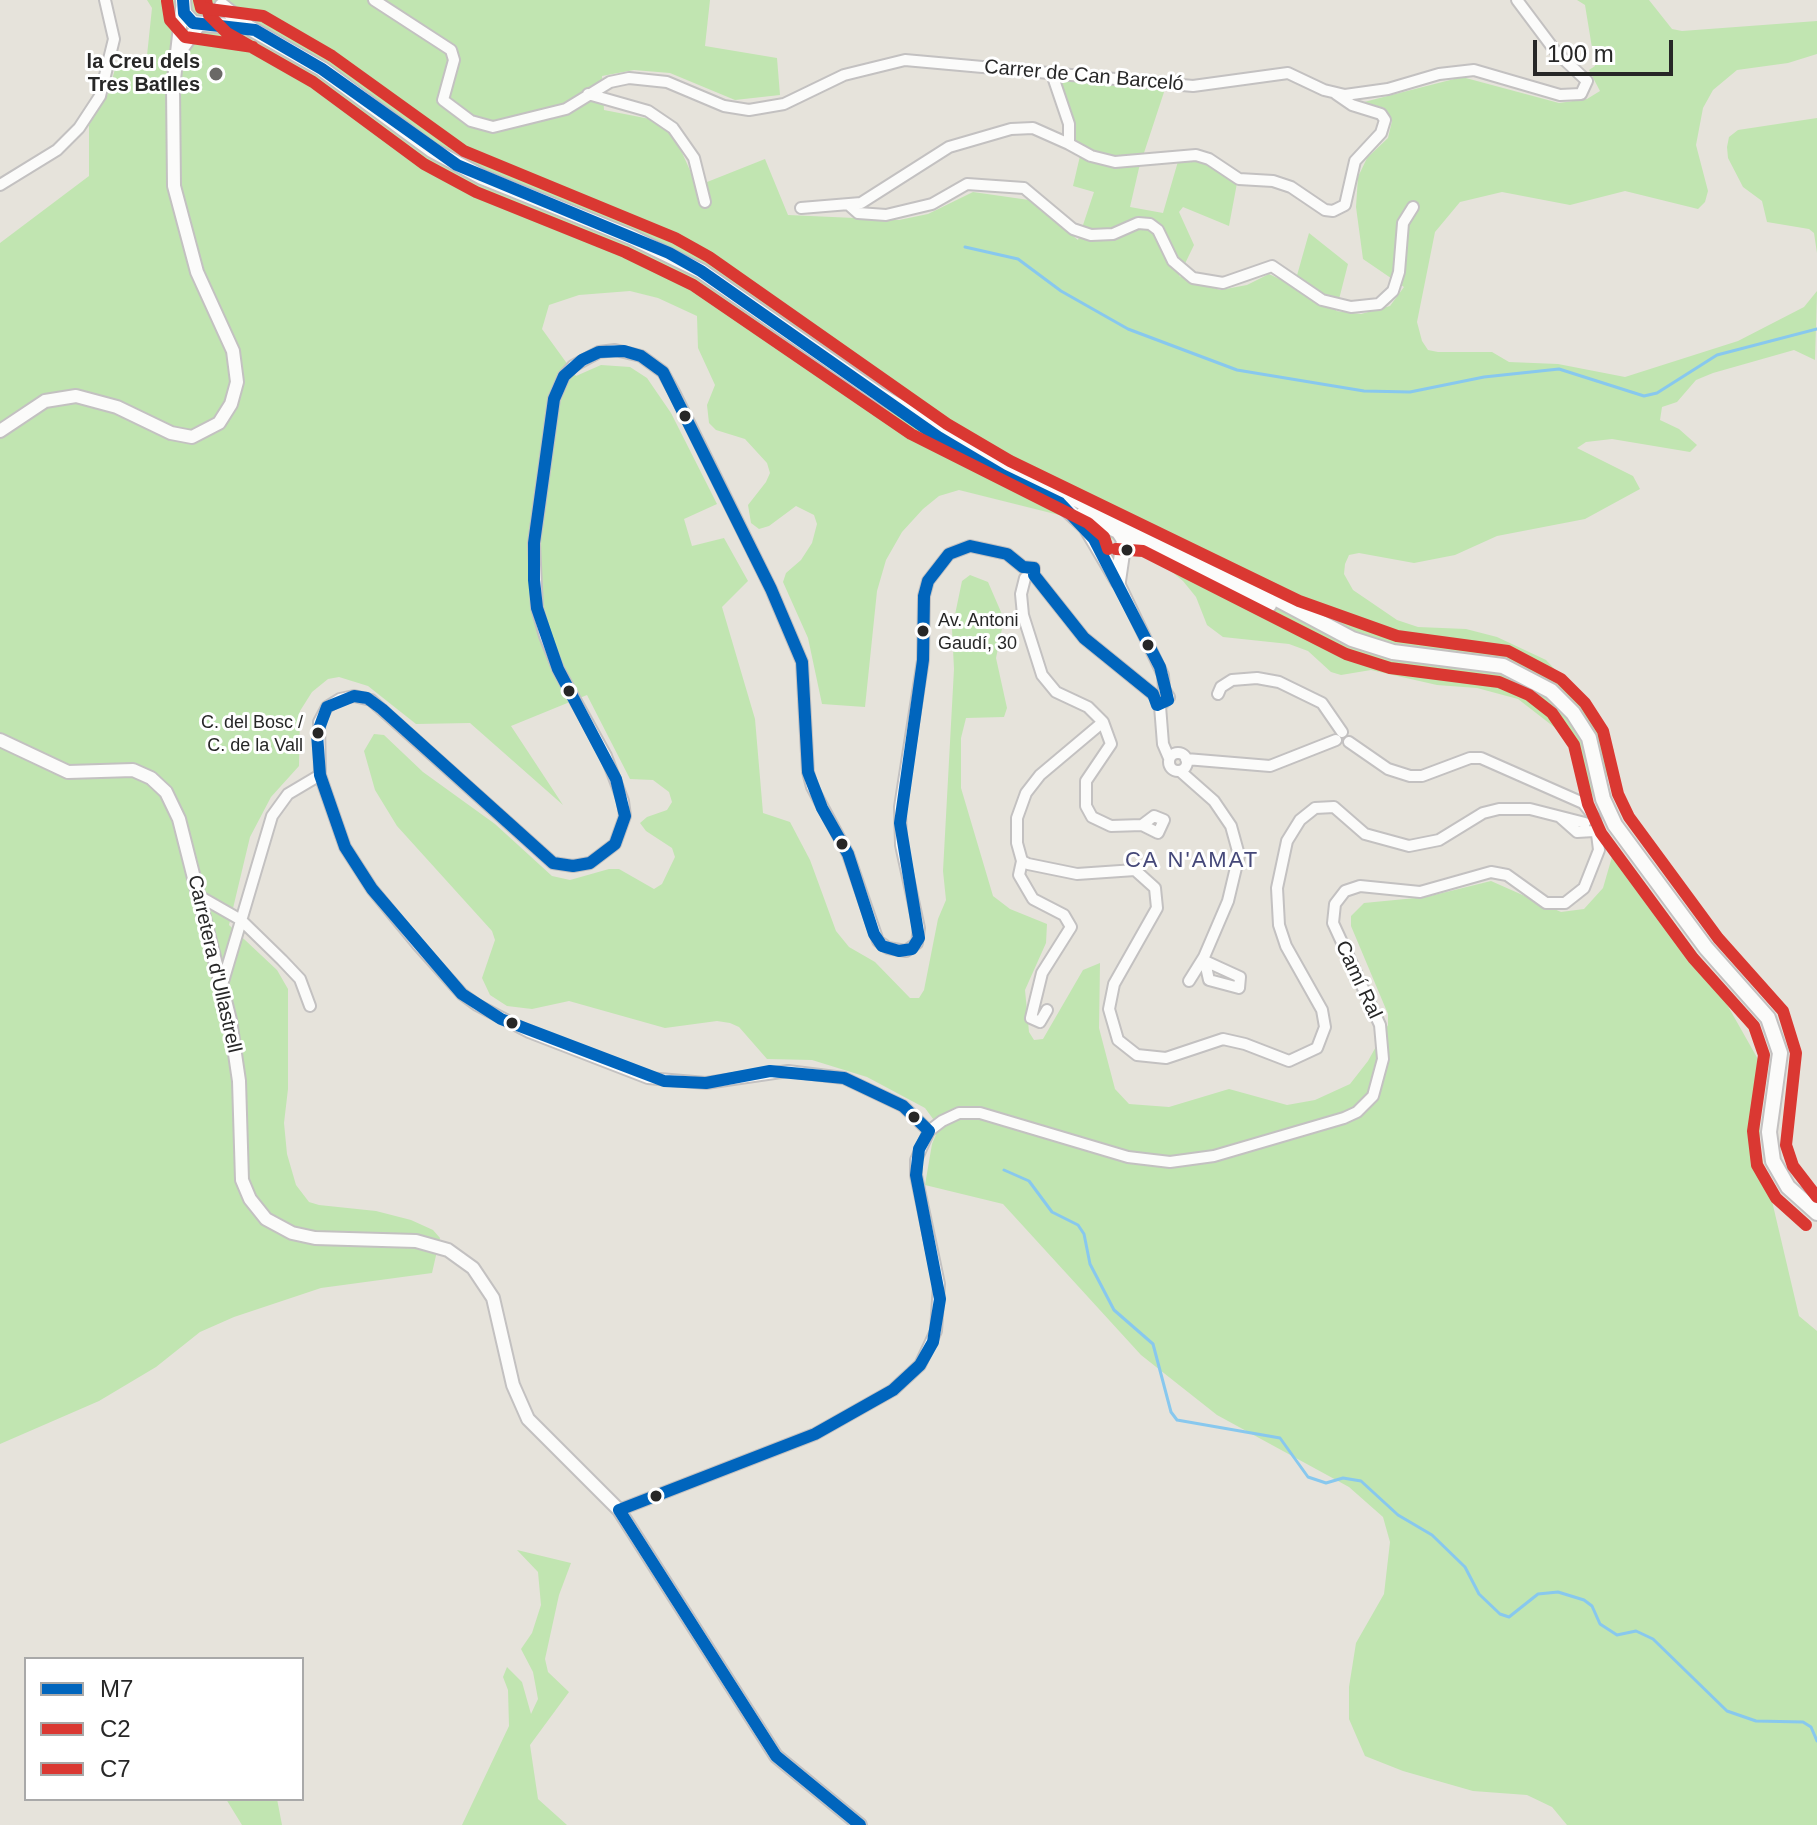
<!DOCTYPE html>
<meta charset="utf-8">
<style>
body{margin:0}
#map{position:relative;width:1817px;height:1825px;overflow:hidden;background:#e6e3db;font-family:Helvetica,sans-serif}
canvas{display:block}
.legend{position:absolute;left:24px;top:1657px;width:280px;height:144px;box-sizing:border-box;background:#fff;border:2px solid #a9a9a9;margin:0;padding:10px 14px;list-style:none;font-size:24px;color:#272727}
.legend li{display:flex;align-items:center;gap:16px;height:40px}
.legend b{width:40px;border:2px solid #a9a9a9}
.scale{position:absolute;left:1533px;top:40px;width:140px;height:36px;box-sizing:border-box;border:4px solid #272727;border-top:0;padding-left:10px;font-size:24px;line-height:28px;white-space:nowrap;color:#272727;-webkit-text-stroke:6px #fff;paint-order:stroke}
</style>
<div id="map">
<canvas width="1817" height="1825"></canvas>
<ul class="legend">
<li><b style="height:10px;background:#0065bd"></b>M7</li>
<li><b style="height:10px;background:#da3832"></b>C2</li>
<li><b style="height:10px;background:#da3832"></b>C7</li>
</ul>
<div class="scale">100 m</div>
</div>
<script>
const ctx = document.querySelector('canvas').getContext('2d');
ctx.lineJoin = 'round';
function paint(path, color) {
  ctx.fillStyle = color;
  ctx.fill(path, 'evenodd');
}
function shape(rows) {
  const path = new Path2D();
  for (const r of rows) {
    if (r.length === 3) {
      path.moveTo(r[0] + r[2], r[1]);
      path.arc(r[0], r[1], r[2], 0, 2 * Math.PI);
      continue;
    }
    path.moveTo(r[0], r[1]);
    for (let i = 2; i < r.length; i += 2) path.lineTo(r[i], r[i + 1]);
  }
  return path;
}
function strokePath(path, color, width, dash) {
  ctx.strokeStyle = color;
  ctx.lineWidth = width;
  ctx.lineCap = dash ? 'butt' : 'round';
  ctx.setLineDash(dash || []);
  ctx.stroke(path);
}
function write(font, color, halo, rows, align = 'center') {
  ctx.font = font + ' Helvetica,sans-serif';
  ctx.lineWidth = 6;
  ctx.setLineDash([]);
  ctx.textBaseline = 'middle';
  ctx.strokeStyle = halo;
  ctx.fillStyle = color;
  for (const [text, x, y, turn = 0] of rows) {
    ctx.save();
    ctx.translate(x, y);
    ctx.rotate((+turn || 0) * Math.PI / 180);
    ctx.textAlign = isNaN(turn) ? turn : align;
    if (halo) ctx.strokeText(text, 0, 0);
    ctx.fillText(text, 0, 0);
    ctx.restore();
  }
}
const green = shape([
 [147,0,710,0,705,46,777,58,780,95,735,100,670,73,634,70,602,76,604,110,650,119,675,137,697,186,765,159,788,215,899,220,928,214,973,192,1029,200,1078,240,1094,192,1073,186,1080,156,1047,79,1165,89,1139,168,1130,207,1163,213,1179,158,1206,163,1237,183,1229,226,1183,207,1179,212,1194,245,1179,276,1220,290,1247,285,1269,274,1294,286,1309,233,1348,264,1336,311,1361,314,1390,306,1404,287,1363,259,1356,207,1358,177,1367,158,1388,138,1392,121,1384,108,1364,102,1462,77,1559,103,1587,99,1600,91,1589,70,1595,66,1585,5,1577,0,1649,0,1672,29,1682,31,1817,21,1817,54,1788,63,1737,70,1713,90,1703,108,1696,145,1708,191,1705,202,1698,209,1625,191,1570,205,1502,192,1460,202,1435,232,1417,322,1422,341,1428,350,1438,352,1492,352,1509,362,1558,364,1625,377,1738,341,1804,307,1817,291,1815,360,1794,350,1713,373,1696,380,1677,402,1662,407,1660,420,1679,429,1697,445,1690,452,1612,439,1586,442,1577,448,1633,476,1640,489,1585,519,1497,536,1455,555,1414,563,1359,553,1349,555,1345,564,1344,574,1353,590,1397,620,1418,627,1466,629,1497,637,1546,660,1581,697,1614,750,1612,770,1593,797,1567,737,1518,699,1477,688,1437,685,1371,670,1341,675,1331,672,1308,651,1289,644,1223,637,1207,625,1196,597,1183,581,1159,561,1063,516,959,490,939,496,923,509,902,532,886,560,877,591,865,707,822,704,808,638,783,582,786,573,801,560,812,543,817,524,814,515,796,506,769,526,759,529,751,523,748,505,766,482,770,473,767,463,745,439,716,430,709,423,707,405,715,385,698,348,697,316,658,298,630,291,579,295,549,305,542,329,576,376,601,365,630,367,647,378,671,413,717,504,684,519,692,546,724,538,748,581,722,607,755,719,763,813,790,822,810,860,836,931,849,947,875,962,910,998,919,998,924,990,938,919,946,900,943,871,954,669,952,629,962,581,970,575,988,582,1004,619,996,658,1007,708,1004,717,966,718,961,738,961,788,993,896,1010,909,1047,924,1046,943,1025,990,1029,1032,1034,1040,1043,1039,1083,970,1100,963,1099,1028,1115,1089,1129,1104,1169,1107,1229,1089,1287,1105,1315,1100,1350,1084,1368,1061,1388,1025,1388,1014,1351,926,1351,916,1364,903,1426,897,1491,881,1561,912,1584,909,1603,888,1614,850,1629,866,1712,978,1759,1061,1760,1150,1799,1316,1817,1331,1817,1825,1567,1825,1552,1807,1527,1795,1473,1791,1403,1771,1365,1756,1349,1719,1349,1687,1356,1643,1384,1594,1390,1542,1383,1517,1349,1487,1217,1415,1141,1355,1003,1204,925,1185,932,1144,939,1127,925,1108,867,1077,812,1060,767,1059,739,1027,730,1023,717,1021,665,1028,569,1001,532,1009,507,1006,490,995,482,978,495,940,492,931,397,826,375,790,364,751,374,734,384,735,423,772,495,824,552,876,570,880,609,869,619,869,654,889,662,884,675,857,672,848,646,831,640,823,647,817,667,810,672,802,669,792,653,780,630,779,587,695,511,726,563,805,470,723,416,724,368,686,339,677,328,679,312,692,300,711,299,766,271,797,250,837,229,925,277,970,288,989,288,1089,284,1123,287,1154,296,1185,309,1202,319,1205,376,1211,411,1220,433,1230,440,1238,432,1273,321,1288,234,1317,200,1332,156,1367,99,1401,0,1444,0,243,89,176,89,125,108,94,117,62,146,65,152,8],
 [1817,118,1817,253,1814,233,1809,229,1767,222,1762,201,1743,187,1728,158,1727,147,1729,137,1738,130],
 [517,1550,571,1563,559,1595,545,1659,548,1672,569,1692,530,1745,538,1799,567,1825,462,1825,509,1726,508,1690,503,1677,507,1667,522,1682,531,1714,538,1699,533,1672,521,1649,532,1633,541,1605,538,1572],
 [226,1799,277,1799,282,1825,242,1825]
]);
const stream = shape([
 [965,247,1018,259,1061,291,1128,329,1237,370,1364,391,1410,392,1484,377,1559,369,1644,396,1657,393,1717,355,1817,329],
 [1004,1170,1029,1181,1052,1212,1078,1225,1084,1234,1090,1264,1114,1310,1153,1344,1171,1412,1177,1420,1280,1438,1308,1477,1326,1483,1343,1478,1361,1481,1398,1515,1432,1535,1465,1567,1479,1594,1500,1614,1509,1617,1538,1594,1558,1592,1584,1600,1592,1606,1600,1624,1617,1635,1636,1631,1653,1639,1727,1711,1756,1721,1803,1722,1811,1727,1817,1741]
]);
const minor = shape([
 [374,0,451,50,454,60,443,100,471,121,493,127,566,109,610,82,629,78,667,82,724,106,749,110,784,104,844,75,905,60,1193,86,1288,73,1324,90,1345,95,1388,89,1439,74,1474,70,1560,95,1581,94,1587,81,1556,52,1517,0],
 [1052,74,1069,124,1069,144,1091,156,1115,162,1196,155,1209,159,1239,179,1273,181,1291,187,1325,210,1333,211,1345,205,1355,161,1381,133,1385,120,1381,114,1352,105,1336,94],
 [588,94,648,111,673,128,694,158,705,202],
 [0,185,57,150,79,128,100,96,114,39,105,0],
 [849,205,858,213,886,215,932,204,967,184,1024,188,1073,229,1091,235,1113,234,1138,223,1150,224,1158,230,1173,261,1193,278,1223,283,1272,266,1322,300,1351,307,1379,304,1393,291,1399,272,1403,223,1413,207],
 [801,208,861,203,949,147,1011,129,1033,128,1069,144],
 [1023,567,1034,568,1034,575,1084,638,1153,694],
 [1025,578,1021,594,1023,615,1042,675,1056,692,1088,707,1103,722,1040,775,1026,793,1017,818,1017,843,1022,861,1028,864,1077,874,1135,870,1155,888,1157,908,1114,984,1109,1009,1118,1040,1137,1055,1166,1058,1223,1039,1245,1044,1289,1061,1317,1048,1325,1027,1322,1010,1286,946,1279,925,1277,888,1287,841,1300,820,1315,808,1334,807,1365,834,1409,846,1439,840,1483,813,1499,809,1530,809,1585,823],
 [1118,581,1163,675,1164,689,1169,697,1160,706],
 [1218,694,1221,687,1232,680,1257,678,1279,682,1322,703,1342,732],
 [1160,706,1163,744,1169,758],
 [1103,722,1111,744,1086,781,1086,806,1092,817,1111,826,1142,825,1154,816,1164,820,1158,833,1142,825],
 [1178,762,9],
 [1186,759,1270,766,1336,740],
 [1180,771,1214,801,1231,826,1239,855,1228,901,1204,957,1207,971,1209,980,1239,988,1240,977,1205,961],
 [1560,817,1577,832,1594,831],
 [1022,861,1019,875,1033,899,1064,915,1071,927,1042,973,1031,1018,1040,1022,1047,1010],
 [199,896,241,920,282,960,300,979,310,1006],
 [1189,981,1204,957],
 [222,985,272,816,288,794,320,775],
 [929,1131,903,1106,844,1078,788,1071,706,1083,648,1078,529,1032,477,1005,462,994,418,945,372,889,345,847,320,775,319,722,327,707,340,699,354,696,371,700,553,863,573,866,590,863,615,844,625,816,623,801,606,756,558,669,545,636,537,608,534,543,554,399,564,376,573,366,599,352,615,350,641,356,663,372,674,392,771,589,802,662,808,772,812,787,848,854,878,941,888,948,906,951,917,943,919,928,901,845,900,807,923,660,924,596,928,581,949,554,970,546,1007,554,1023,567],
 [619,1510,815,1434,893,1390,920,1365,936,1331,939,1284,916,1175,916,1160,929,1131,942,1121,959,1113,980,1113,1128,1157,1170,1162,1214,1156,1344,1118,1357,1112,1373,1096,1383,1059,1380,1025,1333,923,1335,904,1345,891,1360,886,1420,892,1491,872,1507,875,1546,903,1565,903,1584,888,1599,850,1595,818,1583,803,1481,758,1470,758,1422,776,1410,776,1388,769,1349,742]
]);
const tertiary = shape([
 [178,54,199,25],
 [0,431,45,401,76,396,117,407,171,433,192,437,219,423,231,404,237,382,233,351,197,272,174,186,173,88,182,9],
 [0,740,68,772,133,770,151,778,166,792,179,819,230,1020,239,1081,242,1180,250,1199,266,1219,292,1233,315,1238,416,1241,448,1250,473,1268,493,1298,513,1385,528,1419,619,1510,776,1756,860,1825]
]);
const secondary = shape([
 [183,0,184,13,193,23,243,27],
 [222,6,248,27,322,69,432,150,482,177,631,237,701,271,878,394,968,447,1232,575,1352,639,1393,652,1503,666,1551,691,1573,713,1589,738,1603,799,1615,825,1706,948,1768,1018,1780,1053,1769,1132,1773,1161,1788,1187,1817,1213],
 [1060,503,1086,527,1118,581],
 [1083,514,1269,605],
 [1117,529,1124,540,1118,581]
]);
const bus1 = shape([
 [183,0,184,13,193,23,255,30,322,69,457,165,669,253,701,271,938,437,1002,475,1060,503,1094,539,1160,667,1168,700,1157,705,1153,694],
 [1023,567,1034,568,1034,575,1084,638,1153,694],
 [919,938,912,949,899,951,882,946,874,934,848,854,822,808,808,772,802,662,771,589,663,372,641,356,624,351,599,352,582,360,564,376,554,399,534,543,534,580,537,608,558,669,616,779,625,816,615,844,590,863,573,866,553,863,382,709,367,698,354,696,327,707,317,734,320,775,345,847,372,889,462,994,501,1019,664,1081,706,1083,770,1071,844,1078,903,1106,929,1131],
 [919,938,900,823,923,660,924,596,928,581,949,554,970,546,1007,554,1023,567],
 [619,1510,815,1434,893,1390,920,1365,933,1342,940,1299,916,1175,919,1149,929,1131],
 [619,1510,776,1756,860,1825]
]);
const bus2 = shape([
 [206,0,209,15,227,33,313,82,424,164,476,192,625,252,693,285,911,434,1088,523,1104,537,1108,549],
 [167,1,170,20,185,37,253,47],
 [1116,549,1143,551,1346,654,1390,668,1499,682,1529,695,1552,713,1574,745,1588,804,1601,833,1693,958,1754,1026,1764,1055,1753,1131,1757,1165,1776,1198,1806,1225]
]);
const bus3 = shape([
 [199,0,201,8,263,16,332,56,464,151,675,238,709,257,947,424,1010,461,1299,601,1397,636,1508,651,1561,679,1585,703,1603,731,1618,794,1629,817,1718,938,1783,1011,1796,1053,1786,1145,1793,1166,1817,1197]
]);
const markers = [
 [216,74,8,"#6a6966"],
 [685,416,7,"#272727"],
 [1127,550,7,"#272727"],
 [923,631,7,"#272727"],
 [1148,645,7,"#272727"],
 [569,691,7,"#272727"],
 [318,733,7,"#272727"],
 [842,844,7,"#272727"],
 [512,1023,7,"#272727"],
 [914,1117,7,"#272727"],
 [656,1496,7,"#272727"]
];
const busNames = [
 ["Av. Antoni",938,621],
 ["Gaudí, 30",938,644],
 ["C. del Bosc /",303,723,"right"],
 ["C. de la Vall",303,746,"right"]
];
const poiNames = [
 ["la Creu dels",200,62],
 ["Tres Batlles",200,85]
];
const streetNames = [
 ["Carrer de Can Barceló",1084,76,5],
 ["Carretera d'Ullastrell",214,964,77],
 ["Camí Ral",1358,980,65]
];
const neighbourhoodNames = [
 ["CA N'AMAT",1192,861]
];
paint(green, '#c1e5b1');
strokePath(stream, '#88c8ee', 3);
strokePath(minor, '#c3c1c1', 14);
strokePath(tertiary, '#c3c1c1', 16);
strokePath(secondary, '#c3c1c1', 18);
strokePath(minor, '#fbfbfa', 10);
strokePath(tertiary, '#fbfbfa', 12);
strokePath(secondary, '#fbfbfa', 14);
strokePath(bus1, '#0065bd', 12);
strokePath(bus2, '#da3832', 12);
strokePath(bus3, '#da3832', 12);
for (const [x, y, r, color] of markers) {
  const dot = new Path2D();
  dot.arc(x, y, r, 0, 2 * Math.PI);
  ctx.fillStyle = color;
  ctx.fill(dot);
  strokePath(dot, '#fff', 3);
}
write('18px', '#272727', '#fff', busNames, 'left');
write('bold 20px', '#272727', '#fff', poiNames, 'right');
write('20px', '#272727', '#fff', streetNames);
ctx.letterSpacing = '2px';
write('22px', '#454879', '#fff', neighbourhoodNames);
ctx.letterSpacing = '0px';
</script>
